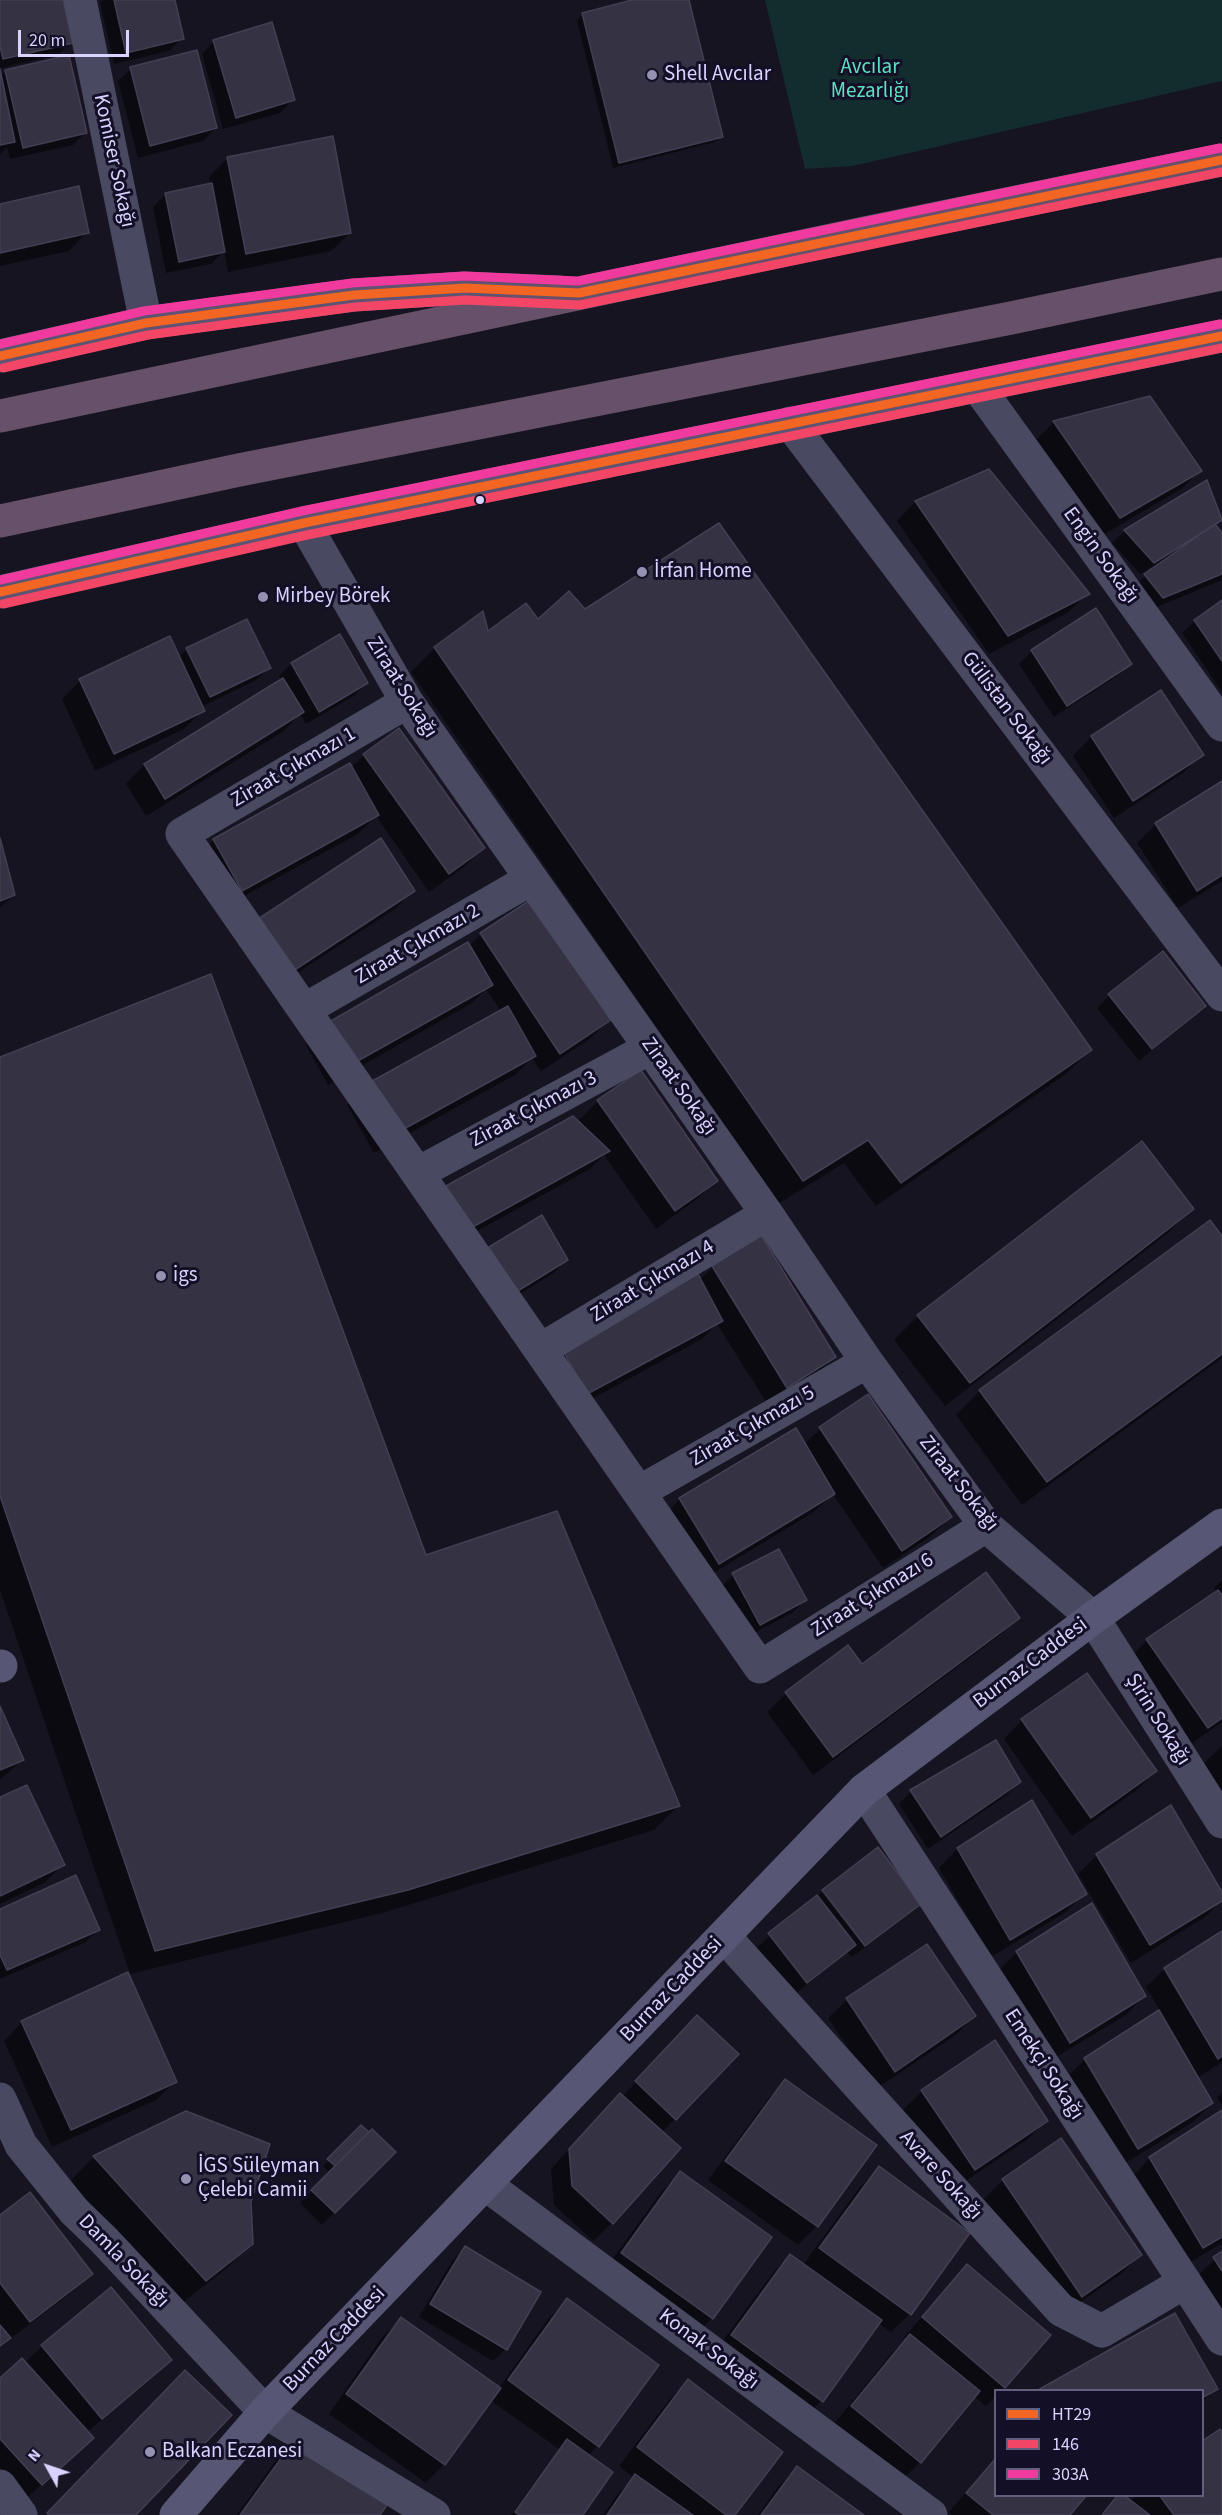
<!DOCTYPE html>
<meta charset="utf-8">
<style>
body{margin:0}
#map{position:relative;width:1222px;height:2515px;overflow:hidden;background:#161421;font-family:"Source Sans 3",sans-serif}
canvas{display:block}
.legend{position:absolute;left:994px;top:2389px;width:210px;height:108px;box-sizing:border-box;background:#130f26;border:2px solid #625e7d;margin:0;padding:8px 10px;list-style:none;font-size:18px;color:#d9d4ff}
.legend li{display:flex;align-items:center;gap:12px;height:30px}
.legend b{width:30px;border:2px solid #625e7d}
.north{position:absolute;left:18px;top:2437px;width:60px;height:60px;-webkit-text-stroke:4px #130f26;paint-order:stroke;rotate:310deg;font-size:16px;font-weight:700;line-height:24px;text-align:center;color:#d9d4ff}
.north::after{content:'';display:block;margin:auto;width:21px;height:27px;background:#d9d4ff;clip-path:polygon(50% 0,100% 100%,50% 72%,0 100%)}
.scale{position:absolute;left:18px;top:30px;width:111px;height:27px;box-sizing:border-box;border:3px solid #d9d4ff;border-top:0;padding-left:8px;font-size:18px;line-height:21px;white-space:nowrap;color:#d9d4ff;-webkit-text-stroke:4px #130f26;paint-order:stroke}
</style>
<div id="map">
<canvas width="1222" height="2515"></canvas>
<ul class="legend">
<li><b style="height:8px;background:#f26522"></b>HT29</li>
<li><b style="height:8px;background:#f34667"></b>146</li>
<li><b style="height:8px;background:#f13a9d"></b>303A</li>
</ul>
<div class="north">N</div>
<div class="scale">20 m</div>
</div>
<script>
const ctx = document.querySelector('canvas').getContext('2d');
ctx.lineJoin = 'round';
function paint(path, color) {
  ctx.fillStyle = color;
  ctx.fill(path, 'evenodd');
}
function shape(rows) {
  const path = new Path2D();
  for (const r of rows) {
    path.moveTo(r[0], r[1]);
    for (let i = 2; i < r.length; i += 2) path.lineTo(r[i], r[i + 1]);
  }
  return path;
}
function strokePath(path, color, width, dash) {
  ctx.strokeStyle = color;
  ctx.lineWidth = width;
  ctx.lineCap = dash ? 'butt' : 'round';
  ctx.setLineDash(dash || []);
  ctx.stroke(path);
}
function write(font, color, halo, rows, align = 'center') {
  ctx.font = font + ' "Source Sans 3",sans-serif';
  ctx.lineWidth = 6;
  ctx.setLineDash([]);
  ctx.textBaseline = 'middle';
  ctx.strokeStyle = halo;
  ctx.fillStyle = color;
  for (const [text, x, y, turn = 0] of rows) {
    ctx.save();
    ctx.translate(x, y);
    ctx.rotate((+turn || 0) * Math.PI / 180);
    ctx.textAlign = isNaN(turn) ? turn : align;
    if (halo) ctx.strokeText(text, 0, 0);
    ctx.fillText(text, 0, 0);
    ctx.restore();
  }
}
const green = shape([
 [765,0,1222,0,1222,81,853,166,805,169]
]);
const shadow = shape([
 [0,0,61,0,71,43,58,55,0,68],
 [103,0,173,0,182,38,169,51,114,64,100,3],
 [638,0,687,0,721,136,715,142,613,168,577,20,583,14],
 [214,41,293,100,280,113,223,129,202,54],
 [131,69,216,128,203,141,138,158,118,81],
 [6,71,86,132,73,145,10,159,7,147,0,154,0,77],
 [228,158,350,233,331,251,228,272,224,251,211,264,166,273,153,207,166,194,211,185,209,177],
 [0,206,87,232,69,251,0,266],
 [1149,398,1200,471,1181,489,1101,536,1035,441,1053,423],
 [988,471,1088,593,1069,612,989,654,897,521,915,502],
 [1206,482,1221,519,1214,526,1222,535,1222,580,1150,610,1133,587,1152,570,1151,568,1140,574,1112,543,1125,531],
 [1222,601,1222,692,1182,633,1195,621],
 [585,610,1091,1049,1066,1074,876,1206,844,1163,778,1204,411,672,435,648],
 [1095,610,1130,664,1117,676,1054,717,1019,664,1032,651],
 [187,649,269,668,256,680,201,707,203,710,184,729,95,771,62,699,80,681,178,658],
 [291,664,366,683,354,696,306,724,300,714,284,731,146,816,126,784,144,765,281,680,279,676],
 [1161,692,1202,754,1183,773,1114,818,1073,756,1091,737],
 [364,755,483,848,464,867,429,892,376,816,358,834,222,908,195,859,214,840,351,768],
 [1222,783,1222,881,1178,908,1137,843,1156,824],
 [380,840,413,891,395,909,273,989],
 [0,844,14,895,0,908],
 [481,934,609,1020,590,1039,541,1071,532,1058,515,1075,374,1153,347,1105,366,1086,501,1011,486,989,472,1003,328,1085,306,1045,325,1026,469,946],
 [1109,996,1204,1006,1139,1061,1097,1008],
 [0,1059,426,1557,678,1806,654,1830,382,1913,130,1974,0,1590],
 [598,1101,716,1181,697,1199,656,1229,604,1155,590,1169,450,1246,584,1127,579,1120],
 [1192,1209,1168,1233,945,1406,894,1340,918,1316],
 [760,1237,835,1356,816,1375,768,1405,717,1324,702,1339,568,1412,562,1349,699,1280,713,1267],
 [1222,1239,1222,1358,1022,1505,956,1415,980,1391],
 [490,1248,566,1260,554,1273,503,1304,477,1261],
 [867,1396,950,1517,931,1536,883,1568,833,1494,814,1512,700,1581,662,1518,680,1499,804,1444,820,1429],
 [733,1575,805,1600,792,1613,747,1637,721,1587],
 [1222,1580,1222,1722,1188,1746,1129,1659,1147,1640,1217,1592,1214,1588],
 [1018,1618,999,1636,813,1775,767,1712,786,1694,848,1648,861,1666],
 [0,1708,22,1760,0,1780],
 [1022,1720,1155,1771,1137,1790,1072,1836,1004,1739],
 [1222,1746,1222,1799,1201,1766],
 [1019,1782,1007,1795,928,1849,899,1804,911,1791],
 [0,1799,63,1865,44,1883,0,1904],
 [1031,1802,1085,1893,1066,1912,991,1957,939,1868,957,1849],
 [1097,1855,1222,1895,1222,1900,1205,1917,1131,1963,1078,1874],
 [823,1891,919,1903,906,1916,852,1957,847,1952,794,1995,757,1947],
 [0,1910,98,1930,86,1942,0,1979],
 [1222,1932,1222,2062,1197,2078,1212,2103,1193,2122,1119,2167,1066,2078,1085,2059,1160,2011,1146,1987,1165,1969],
 [927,1946,974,2016,956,2035,876,2089,828,2018,847,2000],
 [1017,1952,1144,1996,1126,2015,1051,2060,998,1971],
 [22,2022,175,2082,156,2100,52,2147,4,2041],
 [685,2029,675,2119,661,2133,612,2223,593,2241,554,2205,551,2169,601,2114,631,2105,633,2103,624,2095],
 [995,2043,1046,2120,1028,2139,955,2188,903,2110,922,2091],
 [785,2081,875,2145,817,2226,798,2245,708,2180,767,2100],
 [1222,2093,1222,2106,1217,2097],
 [186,2112,251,2244,227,2268,181,2304,70,2181,94,2157],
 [1222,2112,1222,2243,1184,2266,1132,2177,1150,2158],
 [362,2127,349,2150,394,2152,322,2225,300,2203,330,2173,323,2166],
 [1061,2140,1140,2255,1121,2274,1063,2314,984,2199,1003,2180],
 [879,2168,910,2314,891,2332,878,2323,821,2401,803,2420,713,2354,772,2274,790,2255,803,2265,860,2187],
 [681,2172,770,2237,712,2318,693,2337,603,2272,662,2191],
 [0,2217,91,2274,72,2292,10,2339,9,2337,0,2346],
 [465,2248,506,2349,493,2361,419,2317,452,2261],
 [1222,2253,1222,2320,1196,2277],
 [967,2266,1049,2335,1004,2387,1001,2390,996,2390,996,2396,986,2406,973,2396,920,2462,901,2481,833,2425,891,2354,907,2339,904,2337],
 [111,2289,170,2360,151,2379,87,2432,74,2456,22,2502,0,2478,0,2380,25,2363,42,2346],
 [567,2300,598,2446,588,2456,581,2515,511,2515,559,2449,490,2400,444,2464,426,2483,329,2414,382,2337,401,2319,499,2388,548,2319],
 [1174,2315,1216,2389,1202,2402,1202,2390,1041,2390],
 [688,2381,733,2515,603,2515,617,2495,634,2478,619,2466,669,2400],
 [1222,2435,1222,2515,1101,2515,1119,2496,1123,2496,1130,2501,1136,2496,1202,2496],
 [295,2441,378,2515,237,2515,277,2459],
 [996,2457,996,2496,1084,2496,1068,2515,952,2515,949,2512],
 [797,2468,861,2515,758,2515,778,2487]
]);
const building = shape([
 [0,0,63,0,73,43,3,59,0,46,0,0],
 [114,0,175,0,184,39,126,53,114,0],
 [632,0,689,0,723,137,619,163,582,13,632,0],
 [272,22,295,100,236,118,213,40,272,22],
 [197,50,217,128,150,146,130,67,197,50],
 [69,55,87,133,23,148,5,70,69,55],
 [0,69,15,142,0,145,0,69],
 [333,136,351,233,246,254,227,157,333,136],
 [212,183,225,252,179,262,165,193,212,183],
 [79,186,89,233,0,253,0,204,79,186],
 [1150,396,1202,471,1120,518,1053,421,1150,396],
 [989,469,1090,594,1008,636,915,501,989,469],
 [1207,480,1222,520,1154,563,1124,530,1207,480],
 [719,523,1092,1050,901,1183,868,1140,803,1181,434,647,483,611,488,631,526,603,538,619,569,591,585,609,719,523],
 [1215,524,1222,533,1222,574,1163,598,1144,574,1215,524],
 [1222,600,1222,661,1194,620,1222,600],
 [1096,608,1132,664,1067,706,1031,650,1096,608],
 [247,619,271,668,210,697,186,648,247,619],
 [340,634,368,683,319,712,291,663,340,634],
 [170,636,205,711,114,754,79,679,170,636],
 [283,678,304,712,165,799,144,764,283,678],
 [1161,690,1204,755,1133,801,1091,736,1161,690],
 [399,728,485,848,449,874,363,754,399,728],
 [350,763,379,815,242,891,213,839,350,763],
 [1222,781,1222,875,1197,891,1155,823,1222,781],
 [0,838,15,895,0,901,0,838],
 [381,838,415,891,293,971,258,919,381,838],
 [530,900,611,1020,560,1054,480,933,530,900],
 [468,942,493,985,347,1067,324,1025,468,942],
 [1163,951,1206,1006,1152,1049,1108,994,1163,951],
 [211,974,426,1555,557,1511,680,1806,408,1890,155,1951,0,1496,0,1057,211,974],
 [508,1006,536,1056,393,1135,365,1085,508,1006],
 [641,1070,718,1181,675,1211,597,1100,641,1070],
 [573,1116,610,1151,469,1229,446,1186,573,1116],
 [1142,1141,1194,1209,970,1383,917,1315,1142,1141],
 [542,1215,568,1260,516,1292,489,1247,542,1215],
 [1210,1220,1222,1236,1222,1354,1047,1482,979,1390,1210,1220],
 [761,1235,836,1357,787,1388,712,1266,761,1235],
 [698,1274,723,1321,587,1394,561,1347,698,1274],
 [868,1394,952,1517,902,1551,819,1427,868,1394],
 [796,1428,835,1494,719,1564,679,1498,796,1428],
 [779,1549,807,1600,760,1625,732,1573,779,1549],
 [986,1572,1020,1618,833,1757,785,1692,848,1645,862,1664,986,1572],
 [1218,1590,1222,1595,1222,1718,1208,1728,1146,1639,1218,1590],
 [1087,1673,1157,1771,1091,1818,1021,1719,1087,1673],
 [0,1706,24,1760,0,1770,0,1706],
 [996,1740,1021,1782,941,1837,910,1790,996,1740],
 [27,1785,65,1865,0,1896,0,1797,27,1785],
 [1032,1800,1087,1894,1010,1940,957,1848,1032,1800],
 [1171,1805,1222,1892,1222,1901,1150,1945,1096,1854,1171,1805],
 [878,1847,921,1904,865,1946,822,1890,878,1847],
 [76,1875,100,1930,7,1970,0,1955,0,1909,76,1875],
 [817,1895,856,1945,807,1983,768,1933,817,1895],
 [1092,1903,1146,1996,1070,2043,1016,1951,1092,1903],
 [1222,1931,1222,2056,1218,2059,1164,1968,1222,1931],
 [927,1944,976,2016,895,2072,846,1998,927,1944],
 [128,1972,177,2082,71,2130,21,2021,128,1972],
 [1159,2010,1213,2103,1138,2149,1084,2058,1159,2010],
 [697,2015,739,2054,676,2120,635,2081,697,2015],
 [995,2040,1048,2121,975,2170,921,2090,995,2040],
 [785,2079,877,2145,818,2227,725,2161,785,2079],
 [620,2093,681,2148,613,2224,572,2186,569,2149,620,2093],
 [1222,2110,1222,2237,1203,2248,1149,2157,1222,2110],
 [186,2111,270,2144,251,2202,253,2244,206,2281,93,2156,186,2111],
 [361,2125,369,2132,335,2166,327,2159,361,2125],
 [372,2129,396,2152,335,2213,311,2190,372,2129],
 [1061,2138,1142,2255,1082,2297,1002,2179,1061,2138],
 [879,2166,970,2233,911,2315,819,2248,879,2166],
 [680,2171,772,2237,713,2319,621,2253,680,2171],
 [30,2192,93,2274,30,2322,0,2283,0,2215,30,2192],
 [465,2246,541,2292,507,2350,430,2304,465,2246],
 [1222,2251,1222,2271,1213,2257,1222,2251],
 [790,2254,882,2320,823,2402,731,2335,790,2254],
 [967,2264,1051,2335,1005,2388,922,2317,967,2264],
 [111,2287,172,2360,102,2419,41,2345,111,2287],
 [567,2298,659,2365,599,2447,508,2380,567,2298],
 [1175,2313,1218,2389,1202,2398,1202,2390,1038,2390,1175,2313],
 [401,2317,501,2388,445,2465,346,2394,401,2317],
 [0,2325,11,2338,0,2346,0,2325],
 [910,2334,980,2391,921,2463,851,2406,910,2334],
 [22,2358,94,2438,42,2485,0,2439,0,2378,22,2358],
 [185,2370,232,2415,136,2515,49,2515,47,2513,185,2370],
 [688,2379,783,2452,735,2515,726,2515,637,2447,688,2379],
 [1220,2429,1222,2432,1222,2515,1174,2515,1160,2496,1202,2496,1202,2441,1220,2429],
 [295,2439,387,2505,380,2515,240,2515,295,2439],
 [567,2439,613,2472,583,2515,519,2515,515,2512,567,2439],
 [996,2458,996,2496,1086,2496,1070,2515,993,2515,966,2493,996,2458],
 [797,2466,864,2515,761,2515,797,2466],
 [635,2474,693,2515,607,2515,635,2474],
 [1117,2496,1125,2496,1150,2515,1102,2515,1117,2496]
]);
const street = shape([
 [80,0,146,323],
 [978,387,1222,725],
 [790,423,1222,995],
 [304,523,407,702,767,1214,867,1362,986,1526,1093,1618,1222,1822],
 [407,702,182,834,760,1667,986,1526],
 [304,1010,531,879],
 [418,1173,650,1048],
 [540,1350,767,1214],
 [639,1492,867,1362],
 [864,1790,1222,2339],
 [724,1936,1061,2310,1102,2331,1185,2282],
 [0,2099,21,2145,74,2211,104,2240,265,2412,434,2515],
 [485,2184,931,2515],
 [0,2486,21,2515]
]);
const secondary = shape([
 [0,1666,1,1666],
 [176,2515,265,2412,864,1790,1093,1618,1222,1525]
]);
const primary = shape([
 [0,356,146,323,354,295,465,288,560,292],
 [0,592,304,523,1222,336]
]);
const highway = shape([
 [0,416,865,233,1222,160],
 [0,521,239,470,1011,318,1222,274]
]);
const bus1 = shape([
 [0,356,146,323,354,295,465,288,579,293,1222,160],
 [0,592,304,523,1222,336]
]);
const bus2 = shape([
 [3,368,148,335,355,307,465,300,580,305,1222,172],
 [3,604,307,535,1222,348]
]);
const bus3 = shape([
 [0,344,144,311,352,283,464,276,578,281,1220,148],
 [0,580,302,511,1220,324]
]);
const markers = [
 [652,75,6,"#9591b1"],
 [480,500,5,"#d9d4ff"],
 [642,572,6,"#9591b1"],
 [263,597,6,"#9591b1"],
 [161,1276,6,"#9591b1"],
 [186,2179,6,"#9591b1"],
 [150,2452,6,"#9591b1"]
];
const parkNames = [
 ["Avcılar",870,68],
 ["Mezarlığı",870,92]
];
const poiNames = [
 ["Shell Avcılar",664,75],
 ["İrfan Home",654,572],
 ["Mirbey Börek",275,597],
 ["igs",173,1276],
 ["İGS Süleyman",198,2167],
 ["Çelebi Camii",198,2191],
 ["Balkan Eczanesi",162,2452]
];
const streetNames = [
 ["Komiser Sokağı",113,161,78],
 ["Engin Sokağı",1100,556,54],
 ["Ziraat Sokağı",401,688,58],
 ["Gülistan Sokağı",1006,709,53],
 ["Ziraat Çıkmazı 1",294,768,-30],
 ["Ziraat Çıkmazı 2",418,945,-30],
 ["Ziraat Sokağı",678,1087,55],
 ["Ziraat Çıkmazı 3",534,1110,-28],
 ["Ziraat Çıkmazı 4",653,1282,-31],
 ["Ziraat Çıkmazı 5",753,1427,-30],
 ["Ziraat Sokağı",958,1484,52],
 ["Ziraat Çıkmazı 6",873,1596,-32],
 ["Burnaz Caddesi",1031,1664,-37],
 ["Şirin Sokağı",1157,1720,58],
 ["Burnaz Caddesi",672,1990,-46],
 ["Emekçi Sokağı",1043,2065,57],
 ["Avare Sokağı",940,2176,48],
 ["Damla Sokağı",123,2262,46],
 ["Burnaz Caddesi",335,2340,-46],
 ["Konak Sokağı",708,2350,37]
];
paint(green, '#132c2d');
paint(shadow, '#0007');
paint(building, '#343243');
strokePath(building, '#433f54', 1.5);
strokePath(street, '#4a4962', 33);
strokePath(secondary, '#575674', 33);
strokePath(primary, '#5e5373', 33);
strokePath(highway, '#67516a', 33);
strokePath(bus1, '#f26522', 9);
strokePath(bus2, '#f34667', 9);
strokePath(bus3, '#f13a9d', 9);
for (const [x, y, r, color] of markers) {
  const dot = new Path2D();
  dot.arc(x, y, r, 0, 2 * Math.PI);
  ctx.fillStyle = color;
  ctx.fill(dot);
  strokePath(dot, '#130f26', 2);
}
write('21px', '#5fe0c0', '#130f26', parkNames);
write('21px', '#d9d4ff', '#130f26', poiNames, 'left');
write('21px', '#d9d4ff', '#130f26', streetNames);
</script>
